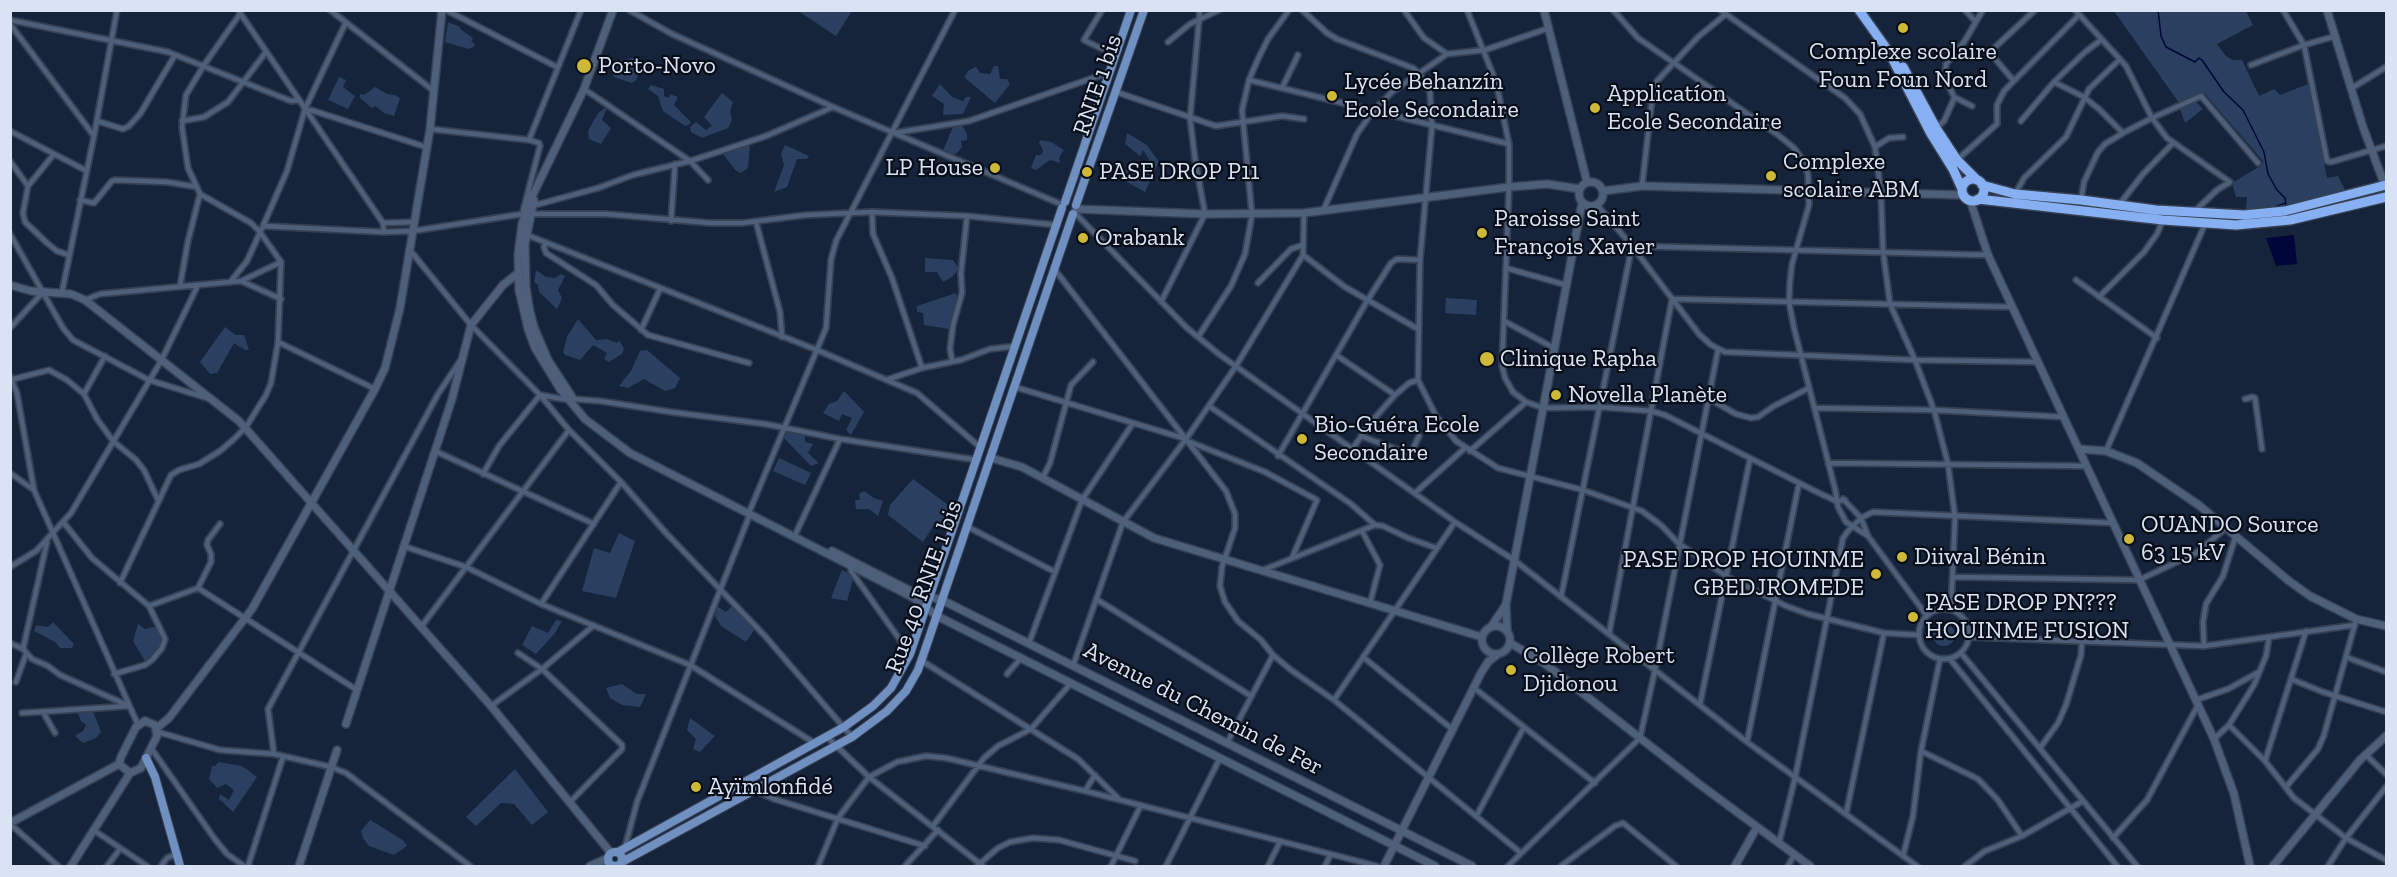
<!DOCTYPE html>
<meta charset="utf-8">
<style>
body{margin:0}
#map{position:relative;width:2397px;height:877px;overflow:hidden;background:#15233b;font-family:"Zilla Slab",serif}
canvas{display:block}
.frame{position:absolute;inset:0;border:12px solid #d9e3f3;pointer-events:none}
</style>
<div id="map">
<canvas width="2397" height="877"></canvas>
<div class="frame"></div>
</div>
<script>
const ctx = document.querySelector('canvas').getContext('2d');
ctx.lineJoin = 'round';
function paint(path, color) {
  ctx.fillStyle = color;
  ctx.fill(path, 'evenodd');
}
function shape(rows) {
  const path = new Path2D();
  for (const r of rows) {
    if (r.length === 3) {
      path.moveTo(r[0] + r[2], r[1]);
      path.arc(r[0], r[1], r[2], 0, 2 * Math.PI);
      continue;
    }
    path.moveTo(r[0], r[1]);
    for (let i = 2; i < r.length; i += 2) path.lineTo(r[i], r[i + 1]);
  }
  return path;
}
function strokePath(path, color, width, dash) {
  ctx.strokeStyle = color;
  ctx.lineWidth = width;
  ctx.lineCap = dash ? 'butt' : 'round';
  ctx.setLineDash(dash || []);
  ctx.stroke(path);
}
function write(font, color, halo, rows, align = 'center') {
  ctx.font = font + ' "Zilla Slab",serif';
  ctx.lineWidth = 4.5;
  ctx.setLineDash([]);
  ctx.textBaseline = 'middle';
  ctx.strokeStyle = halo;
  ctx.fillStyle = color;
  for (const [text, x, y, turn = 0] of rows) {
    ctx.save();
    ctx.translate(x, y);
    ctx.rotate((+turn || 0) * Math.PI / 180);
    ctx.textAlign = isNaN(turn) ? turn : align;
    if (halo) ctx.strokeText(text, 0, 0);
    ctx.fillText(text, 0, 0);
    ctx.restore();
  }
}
const green = shape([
 [798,11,852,11,836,36],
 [2114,11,2246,11,2253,25,2217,44,2226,56,2233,60,2242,60,2259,96,2274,89,2280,95,2308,84,2327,178,2338,176,2348,196,2292,204,2292,211,2246,211,2247,197,2236,197,2232,183,2262,165,2263,161,2205,94,2191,97,2203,109,2185,123,2177,100],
 [448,22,460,27,460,29,473,38,471,42,475,44,474,47,468,49,445,42],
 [634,58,638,75,636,80,632,83,614,77,613,74,620,60],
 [994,66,998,66,1000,79,1007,79,1010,84,995,103,964,77,969,70,976,67,980,73,990,74],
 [339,77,346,80,343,87,355,96,348,109,328,100],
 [940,84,952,97,963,101,966,97,971,97,963,114,943,115,944,104,932,96],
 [651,85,664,89,664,96,669,98,670,94,678,97,674,105,691,122,688,125,685,126,663,111,658,96,648,89],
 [375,87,387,94,395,95,400,98,394,116,384,113,375,106,372,108,368,105,360,98,360,94,364,95],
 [722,93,733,102,730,112,732,120,728,128,702,138,691,132,690,127,696,122,706,130,712,126,704,117],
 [607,107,602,120,611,128,601,144,589,139,588,131,598,113],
 [962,125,967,134,967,140,961,141,962,147,957,153,949,157,942,153,953,127],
 [1127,133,1147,145,1159,162,1145,192,1118,177,1121,169,1139,173,1149,159,1143,150,1140,156,1125,144],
 [1040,140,1051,142,1064,150,1059,158,1060,163,1050,160,1036,170,1031,168,1036,155,1041,155,1043,152,1042,147,1039,144],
 [750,144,748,168,741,173,735,170,721,151],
 [785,145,809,156,807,159,797,159,787,187,774,192,784,165,781,154],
 [925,258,953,260,959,269,952,277,943,282,937,272,925,272],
 [536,270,546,277,555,278,561,274,565,276,558,290,562,298,557,309,539,292,538,285,534,282],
 [956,293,957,299,949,329,924,325,923,313,917,312,917,306],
 [1446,298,1477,300,1476,315,1445,313],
 [578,319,596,340,607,339,617,343,619,340,624,349,622,354,609,362,604,359,607,353,593,345,580,360,565,355,563,352,567,337],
 [225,327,236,335,244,335,249,350,245,350,234,343,217,373,210,374,200,362],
 [647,350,680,378,675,388,665,391,644,379,628,388,619,386,631,371,640,351],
 [844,391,864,412,851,435,846,430,852,418,842,414,839,421,823,413,829,404,837,401],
 [788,428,805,432,805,442,813,444,808,453,819,463,811,466,784,438],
 [779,458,811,473,805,485,773,471],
 [913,479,955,510,949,528,936,522,923,542,888,515,890,505],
 [864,491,874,498,883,501,878,516,869,509,856,509,855,500,860,500,859,494],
 [619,533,635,541,616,598,582,591,594,548,610,553],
 [842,570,854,576,847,601,831,598],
 [734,604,756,627,746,642,721,626,715,616,717,606,726,612],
 [556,620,562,621,555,633,536,654,522,645,532,626,548,633],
 [53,622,74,644,72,648,60,648,55,642,34,631,36,625,48,627],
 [1944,635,11],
 [138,624,145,629,158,626,165,643,145,661,133,641],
 [622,684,637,694,646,694,640,707,622,705,610,698,606,688],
 [92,709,101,732,96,738,83,743,75,736,83,731,86,725,81,721,77,711],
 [690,718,715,736,700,752,693,749,696,739,687,730],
 [219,762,242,766,257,777,233,812,219,799,220,794,229,800,234,790,226,784,217,788,209,779,212,766,215,766],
 [515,769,548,812,532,825,514,804,501,803,476,826,466,817],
 [370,820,403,840,407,846,394,855,369,846,363,838,361,831]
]);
const water = shape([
 [2294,235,2297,264,2276,266,2266,238]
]);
const stream = shape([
 [2158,10,2161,36,2166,47,2195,62,2199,58,2202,60,2224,92,2243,110,2264,152,2268,174,2277,190,2285,198,2286,206],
 [2274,207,2286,203],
 [1361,814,1395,831]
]);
const street = shape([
 [238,10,383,223,384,232],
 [330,10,434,91],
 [446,10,557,67],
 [629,10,672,34,833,107,1063,205],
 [1102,10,1084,40,1100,48,1117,52],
 [1302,10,1327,33,1337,39,1413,68,1420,74,1430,92,1432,126,1420,260,1418,380,1436,416,1456,441,1498,468,1583,490,1642,511,1662,526,1678,543,1726,576,1786,606,1808,614,1884,633,1919,635],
 [1404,10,1424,38,1447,54,1485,50,1549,28],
 [1467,10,1496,82,1509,144,1509,187,1502,366,1505,378,1513,392,1526,402,1543,408,1600,407,1651,411,1665,415,1819,493,1836,501,1845,500],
 [1613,10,1638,38,1778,135,1793,147,1804,161,1808,175,1809,205,1792,264,1790,281,1789,302,1794,328,1835,489,1838,507,1846,522,1868,536],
 [1720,10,1845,98,1860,114,1875,147,1881,193,1883,251,1890,304,1915,360,1934,410,1948,464,1955,517,1951,610],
 [1965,10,1975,21],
 [2075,10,2126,66,2152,118,2167,138,2230,182,2217,190,2194,212],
 [2283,10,2304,45,2327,161,2331,162,2386,146],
 [10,20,168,52,291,101,299,100],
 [10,24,94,136],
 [1168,42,1190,24,1219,10],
 [2251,65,2304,45,2336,36],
 [1249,80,1509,144],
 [2013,80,1991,54,1992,50,2035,10],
 [2054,82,2084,97,2099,109,2123,133,2152,118,2201,96,2258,163],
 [1282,88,1298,55],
 [2352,88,2386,67],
 [584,89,690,161,708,180],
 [1116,92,1216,126,1282,116,1304,119],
 [1954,97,1972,106],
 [307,111,311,110,426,147],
 [97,121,123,129,129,126,140,114,175,55],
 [182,121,204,117,228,102,266,52],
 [2021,121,2054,82,2085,52,2101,40],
 [1936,128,1944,121,1953,101,1954,97,1945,78,1946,64,1964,42,1983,10],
 [430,129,529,140,539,143,540,146,523,211],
 [10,131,85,170],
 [894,133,969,121,1110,72],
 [529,140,581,10],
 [1875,147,1889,138,1903,137],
 [54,154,28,186,23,213,25,222,47,243,57,251,69,255],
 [1957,160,1997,124,1997,105,2004,91,2078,16],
 [10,161,28,186],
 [1642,186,1652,99,1657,81,1698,37,1726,14],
 [2015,194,2024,178,2066,137,2089,89,2120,59],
 [80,200,94,203,112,181,115,180,167,182,197,187],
 [2081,200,2084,182,2098,152,2105,144,2123,133],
 [1597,205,1632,246,1699,334,1711,345,1725,352,1915,360,2039,362],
 [2119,205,2143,174,2172,144],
 [532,206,598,188,633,175,690,161,721,151,766,136,833,107],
 [1323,211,1357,134,1373,111,1392,92,1447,54],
 [872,212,873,234,892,278,922,368],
 [1075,213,1187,328,1220,355,1455,522,1514,560,1747,742,1917,866],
 [671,221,675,164],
 [756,222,780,312,782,337],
 [383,223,414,222],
 [263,226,384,232,413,231,522,214,606,214,711,223,742,223,806,215,872,212,967,216,1057,225],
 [10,234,63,328,73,340,149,380,207,398],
 [527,235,817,350,917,393,981,448],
 [545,244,544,247,546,253,596,285,613,305,648,335,749,363],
 [409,249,471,325,540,395,569,430,621,482,666,533,765,636,852,737],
 [1303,255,1345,287,1418,329],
 [1506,268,1566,285],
 [1055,270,1226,491,1235,514,1235,528,1222,567,1220,586,1225,602,1238,621,1261,640,1273,655,1291,670,1334,700,1521,853],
 [2076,280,2157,338],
 [231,281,247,261,263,226,287,171,305,109,346,22],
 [241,281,281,299],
 [1258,283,1291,249,1303,245],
 [180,286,188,241,200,194],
 [62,292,94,136,117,10],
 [2099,297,2144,252,2157,234,2163,220],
 [85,300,100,294,241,281,281,262],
 [1161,302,1205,214,1195,159,1190,118,1200,10],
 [1504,321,1554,348],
 [10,328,44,291],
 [641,330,660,289],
 [1198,337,1231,286,1245,254,1252,215,1242,110,1249,80,1258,59,1268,39,1289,10],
 [278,342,375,389],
 [1336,355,1395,395],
 [952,360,950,349,953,325,962,293,961,273,967,216],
 [10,376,17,393,34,490,138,725],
 [10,380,49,370,67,380,84,394,97,419,113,441,136,460,144,470,158,500],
 [886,380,922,368,961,360,990,349,1016,346],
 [1015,387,1186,439],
 [84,394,105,356],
 [1708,398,1736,414,1751,418,1758,417,1774,406,1809,388],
 [574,399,600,401,671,412,765,424,840,439,977,460],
 [2245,399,2253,397,2255,398,2262,449],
 [1209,406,1351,504,1375,525,1383,526,1408,538,1436,548],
 [1815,408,1934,410,2064,417],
 [1361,436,1409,454,1411,453,1419,436],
 [1190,442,1265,472,1317,500,1292,558],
 [1353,448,1372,421,1395,395,1409,383,1418,380],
 [435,451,594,524],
 [1470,451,1526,402],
 [2106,451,2205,224],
 [1278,456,1367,301,1391,263,1397,259,1420,260],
 [1828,463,2086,466],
 [10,473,34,490],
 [483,474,499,446,540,395,569,400],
 [1043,477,1050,463,1071,385,1093,362],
 [1415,493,1465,448],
 [1843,499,1861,518,1868,536,1927,616],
 [750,510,826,328,831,260,836,241,955,10],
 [64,523,92,558,149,606,165,639,162,648,152,660,145,665,114,674],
 [968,527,1055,572],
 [1362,531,1380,565,1370,603],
 [796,533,840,439],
 [403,546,466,567,541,604,690,665,816,744],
 [850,566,851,571,910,654],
 [10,567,36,551,71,513,161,361,198,285],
 [1263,570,1375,525],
 [1954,577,2139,580,2196,553,2226,528],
 [120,583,171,475,179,470,199,464,220,451,233,440,246,427,266,395,271,383,278,342,281,262,260,232,251,223,200,194,188,168,182,127,186,95,204,65,240,14],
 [198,588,357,690],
 [1561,597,1632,246,1988,255],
 [1096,599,1251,696],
 [541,604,621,482],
 [149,606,198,588,211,562,211,554,207,545,208,540,220,524],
 [1944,634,25],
 [421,627,569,430],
 [1609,634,1672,299,2012,307],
 [1969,637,2204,646,2355,625],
 [10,643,23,649,32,659,48,666,60,675,129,706],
 [1029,643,1082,500,1133,423],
 [2204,646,2203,622,2206,604,2223,576,2236,535],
 [23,649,47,542],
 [518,653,542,669,622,745,622,749,570,802],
 [1961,653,2137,866],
 [1363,657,1452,729],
 [2346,657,2386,672],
 [1950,659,2117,866],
 [922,661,1078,759,1118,798],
 [1073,666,1123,522,1186,439,1236,366,1303,255,1304,213],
 [1007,674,1021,658],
 [2291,679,2323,692,2386,712],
 [16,682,26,654],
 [1473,687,1595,783],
 [1334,700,1455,522],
 [2196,700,2228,689,2259,672],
 [1700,704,1750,459],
 [491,706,542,669,593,626],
 [43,712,55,733],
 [22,713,129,706],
 [2229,725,2265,761,2294,798,2346,838,2386,860],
 [158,732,220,750,274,754,331,767,346,773,470,866],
 [827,737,869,777,983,866],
 [2214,739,2229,725,2254,685,2266,656,2269,638],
 [1747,742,1799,483],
 [1227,743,1273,655],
 [151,748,214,838,227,854,244,866],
 [2040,748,2058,723,2066,705,2081,655,2082,641],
 [1921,751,1978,779,1998,800,2022,836],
 [274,754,268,709,438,394,460,361],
 [2365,754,2386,774],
 [2265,761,2306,631],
 [2286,787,2318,749,2324,735,2355,624],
 [754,790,774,799,925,846],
 [1085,791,1095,775],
 [1846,814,1884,633],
 [1477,815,1524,727],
 [10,824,58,866],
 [933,826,984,758,998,746,1031,729,1071,683],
 [95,831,147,866],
 [2113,838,2147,800,2198,705],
 [1779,843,1795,778,1843,538,1848,531,1861,518,1873,512,2113,523],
 [625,847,637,802,750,514],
 [1903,856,1913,816,1921,751,1940,659],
 [107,866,120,849],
 [161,866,167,858,177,854],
 [248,866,283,757],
 [818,866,838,818,869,777,897,762,926,756,946,758,1085,791,1377,866],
 [905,866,938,830],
 [977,866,998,848,1010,842,1033,838,1059,840,1135,861],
 [1111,866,1140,807],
 [1166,866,1220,758],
 [1268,866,1280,842],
 [1325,866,1331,854],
 [1508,866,1640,738,1655,670,1718,350],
 [1561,866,1615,826,1623,823,1676,866],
 [1788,866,1794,855],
 [1965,866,1985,851,2022,836,2083,801],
 [2328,866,2346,838,2386,787]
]);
const secondary = shape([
 [613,10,584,89,528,205,522,224,518,255,519,290,528,329,535,348,560,389,585,419,630,453,914,598,937,616,1435,866],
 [1544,10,1587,182],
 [2327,10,2363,127,2385,186],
 [1591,194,12],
 [1603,191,1642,186,1963,195],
 [534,200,525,244,526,288,530,312,534,327,548,360,572,397],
 [1970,200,1988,255,2214,739,2234,794,2250,866],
 [1076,209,1205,214,1304,213,1509,187,1547,184,1580,189],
 [10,285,31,291,71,294,85,300,239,421,491,706,611,853],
 [2079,449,2106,451,2137,463,2200,506,2289,581,2310,596,2356,619,2386,626],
 [991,458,1022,467,1154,538,1482,637],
 [832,551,915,593,942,600,1472,866],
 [1496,640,14],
 [1491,627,1505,606],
 [1507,630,1506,604,1582,203],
 [1510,643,1544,663,1699,784,1810,866],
 [145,721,155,725,157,736,141,768,130,773,119,764,121,757,136,727,145,721],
 [346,724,452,399,471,325,503,285,518,273],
 [157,728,169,718,252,609,375,389,385,368,400,308,430,129,442,10],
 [10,823,119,764],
 [71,866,130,773],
 [299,866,337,750],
 [590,866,608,858],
 [607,866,611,865],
 [1384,866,1481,673,1488,662,1498,654],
 [1735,866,1757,827],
 [2273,866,2360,760,2386,736]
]);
const primary = shape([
 [1065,202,1131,10],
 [1076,205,1144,10],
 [146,758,155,777,180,866],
 [615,859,7],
 [618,852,844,727,873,706,891,688,910,654,1062,208],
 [622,862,852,737,887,711,906,691,918,670,925,650,1073,214]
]);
const highway = shape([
 [1859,10,1889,52,1930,132,1953,169,1962,189],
 [1903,67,1936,128,1957,160,1977,180],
 [1973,190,11],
 [1982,185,2015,194,2081,200,2156,210,2244,215,2285,211,2386,185],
 [1978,199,2163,220,2236,225,2290,220,2386,197]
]);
const markers = [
 [1903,28,6,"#ceb837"],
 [584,66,8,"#ceb837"],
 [1332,96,6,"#ceb837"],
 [1595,108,6,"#ceb837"],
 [995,168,6,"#ceb837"],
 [1087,172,6,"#ceb837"],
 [1771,176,6,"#ceb837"],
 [1482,233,6,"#ceb837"],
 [1083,238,6,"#ceb837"],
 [1487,359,8,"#ceb837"],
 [1556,395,6,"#ceb837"],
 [1302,439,6,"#ceb837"],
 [2129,539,6,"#ceb837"],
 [1902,557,6,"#ceb837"],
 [1876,574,6,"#ceb837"],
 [1913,617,6,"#ceb837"],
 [1511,670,6,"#ceb837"],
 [696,787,6,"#ceb837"]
];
const poiNames = [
 ["Complexe scolaire",1903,52,"center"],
 ["Foun Foun Nord",1903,80,"center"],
 ["Porto-Novo",598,66],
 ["Lycée Behanzín",1344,82],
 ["Ecole Secondaire",1344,110],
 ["Applicatíon",1607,94],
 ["Ecole Secondaire",1607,122],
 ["Complexe",1783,162],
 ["scolaire ABM",1783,190],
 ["LP House",983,168,"right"],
 ["PASE DROP P11",1099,172],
 ["Paroisse Saint",1494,219],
 ["François Xavier",1494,247],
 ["Orabank",1095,238],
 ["Clinique Rapha",1500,359],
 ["Novella Planète",1568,395],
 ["Bio-Guéra Ecole",1314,425],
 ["Secondaire",1314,453],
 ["OUANDO Source",2141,525],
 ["63 15 kV",2141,553],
 ["Diiwal Bénin",1914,557],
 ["PASE DROP HOUINME",1864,560,"right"],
 ["GBEDJROMEDE",1864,588,"right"],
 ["PASE DROP PN???",1925,603],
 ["HOUINME FUSION",1925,631],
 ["Collège Robert",1523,656],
 ["Djidonou",1523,684],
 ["Ayïmlonfidé",708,787]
];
const streetNames = [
 ["RNIE 1 bis",1098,85,-71],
 ["Rue 40 RNIE 1 bis",924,587,-70],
 ["Avenue du Chemin de Fer",1203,709,27]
];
paint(green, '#2b4061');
paint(water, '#000639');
strokePath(stream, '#000639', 1.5);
strokePath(street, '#364053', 8);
strokePath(secondary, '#364053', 10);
strokePath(primary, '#364053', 10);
strokePath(highway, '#364053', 12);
strokePath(street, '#4e5f7a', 4.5);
strokePath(secondary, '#4e5f7a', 7);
strokePath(primary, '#7090c2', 8);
strokePath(highway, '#87b0f2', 9);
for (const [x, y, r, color] of markers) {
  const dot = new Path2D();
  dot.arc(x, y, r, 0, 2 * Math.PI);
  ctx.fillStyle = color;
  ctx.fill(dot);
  strokePath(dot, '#070d17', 2);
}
write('24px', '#d9e3f3', '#070d17', poiNames, 'left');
write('24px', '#d9e3f3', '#070d17', streetNames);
</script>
